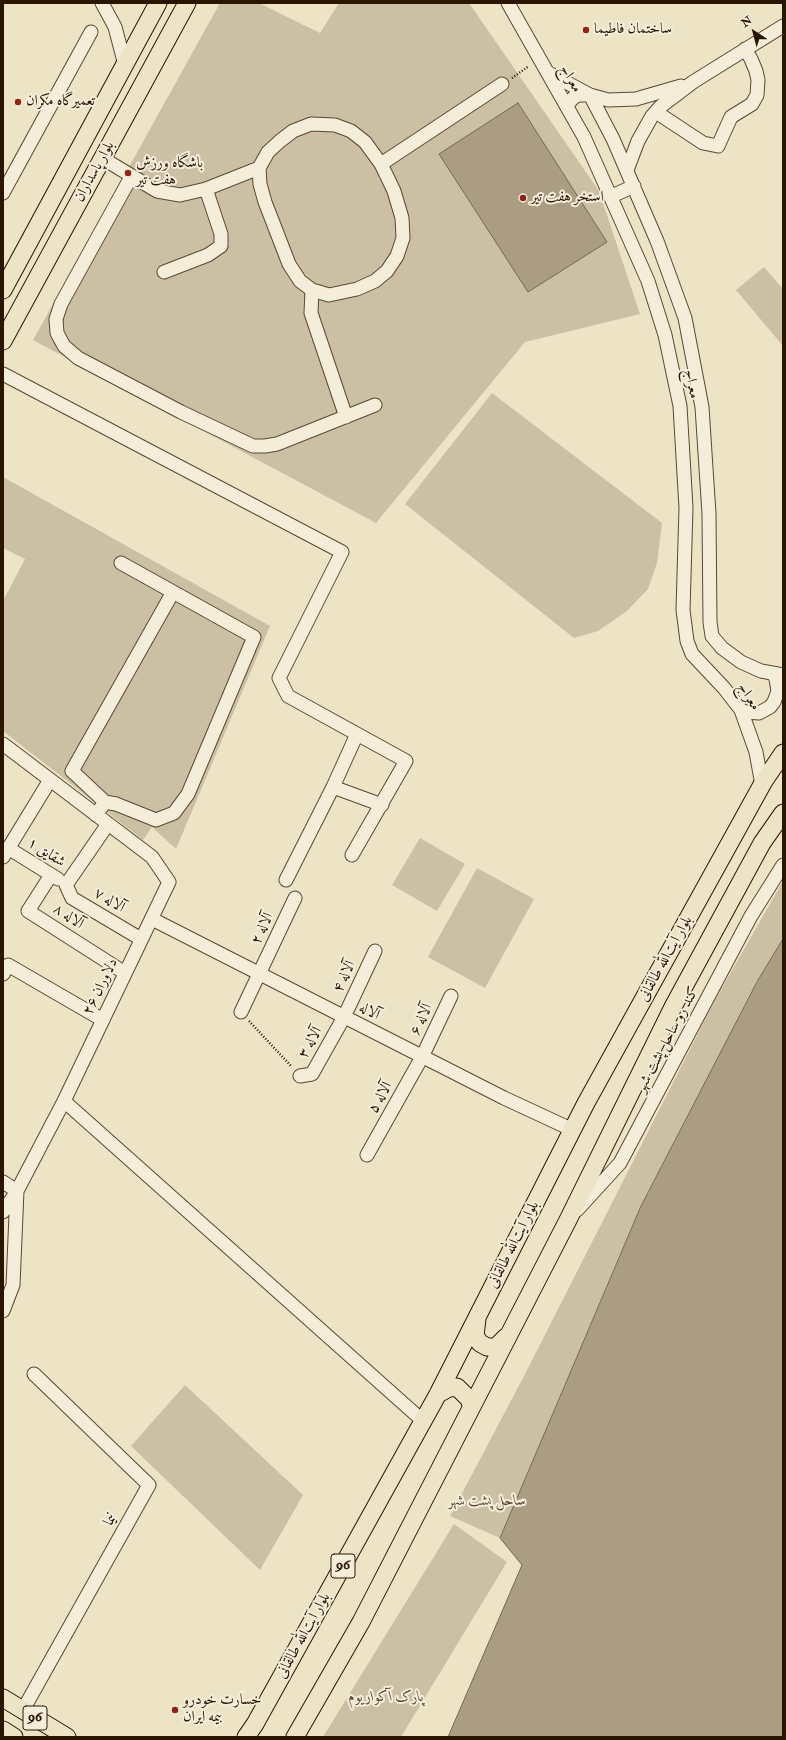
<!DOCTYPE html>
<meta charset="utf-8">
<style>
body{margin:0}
#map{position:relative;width:786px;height:1740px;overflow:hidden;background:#ede3c5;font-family:"IM FELL Double Pica",serif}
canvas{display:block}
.frame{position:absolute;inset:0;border:4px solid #2a1500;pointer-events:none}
.north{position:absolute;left:734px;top:12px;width:40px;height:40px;-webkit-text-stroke:3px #f3edd9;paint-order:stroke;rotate:324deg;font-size:11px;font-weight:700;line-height:16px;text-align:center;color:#2a1500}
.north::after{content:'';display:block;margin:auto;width:14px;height:18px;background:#2a1500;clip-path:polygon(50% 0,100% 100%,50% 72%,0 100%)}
</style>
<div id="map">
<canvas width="786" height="1740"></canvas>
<div class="frame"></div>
<div class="north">N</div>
</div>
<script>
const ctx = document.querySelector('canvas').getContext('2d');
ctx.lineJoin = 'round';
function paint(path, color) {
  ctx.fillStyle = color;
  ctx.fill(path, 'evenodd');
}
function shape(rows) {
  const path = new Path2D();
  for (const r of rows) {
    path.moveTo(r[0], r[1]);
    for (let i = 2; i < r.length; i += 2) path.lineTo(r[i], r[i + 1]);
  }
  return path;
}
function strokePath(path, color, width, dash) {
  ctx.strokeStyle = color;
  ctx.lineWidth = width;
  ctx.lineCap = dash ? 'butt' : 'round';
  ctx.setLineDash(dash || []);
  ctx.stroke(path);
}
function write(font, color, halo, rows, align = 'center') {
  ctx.font = font + ' "IM FELL Double Pica",Amiri,serif';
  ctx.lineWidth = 4;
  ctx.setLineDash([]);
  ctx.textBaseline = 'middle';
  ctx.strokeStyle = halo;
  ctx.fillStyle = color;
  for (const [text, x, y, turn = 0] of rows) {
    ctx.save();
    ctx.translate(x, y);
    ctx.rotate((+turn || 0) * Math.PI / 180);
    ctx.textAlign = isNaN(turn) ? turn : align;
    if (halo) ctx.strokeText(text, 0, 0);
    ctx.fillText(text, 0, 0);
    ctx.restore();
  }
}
const green = shape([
 [220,3,259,3,320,33,339,3,469,3,599,191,640,314,525,342,376,523,33,340],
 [764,267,783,289,783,346,736,290],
 [492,393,662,523,657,563,648,589,627,611,598,631,574,638,405,504],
 [3,477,270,626,176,849,152,827,143,840,3,731,3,601,25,559,3,548],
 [420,838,465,864,437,911,392,885],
 [477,868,534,899,485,988,428,957],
 [783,881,783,939,758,980,641,1206,500,1538,450,1516,523,1378,715,1000],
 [185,1385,303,1495,260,1570,131,1446],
 [454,1524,507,1562,401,1737,323,1737]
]);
const water = shape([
 [518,103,607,242,528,292,439,154,518,103],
 [783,939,783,1737,448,1737,522,1565,500,1538,641,1206,758,980,783,939]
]);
const path = shape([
 [512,78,529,66],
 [249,1021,292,1067]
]);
const minor = shape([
 [102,3,115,27,125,65],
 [508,3,584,137,648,281,665,335,680,406,686,508,683,610,687,641,692,654,724,688,741,710,756,752,762,785],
 [547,72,590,95,608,100,636,99,681,86],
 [567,105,574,97,579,95,590,95,613,139,657,241,685,318,702,407,709,514,710,622,712,636,722,648,741,662,761,671,783,675],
 [656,112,703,143,718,146,731,117,752,104,757,95,758,80,756,71,751,59,745,49],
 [102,158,157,191,180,195,206,189,259,168],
 [381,164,394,191,402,218,403,238,397,256,387,271,375,281,357,289,329,295,312,290,300,281,289,264,265,202,260,184,259,168,268,152,280,141,293,131,311,124,335,125,351,131,365,142,381,164,502,84],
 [627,170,638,141,652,116,660,107,693,82,783,26],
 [131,177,61,304,56,319,57,333,64,346,78,358,181,412,253,446,265,446,277,444,375,405],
 [3,193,91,32],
 [612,196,634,186],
 [164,272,208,255,221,246,221,234,206,189],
 [312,290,311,313,346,417],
 [3,374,342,552,279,678,288,696,406,761,352,855],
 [741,710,746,712,759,713,770,707,774,702,778,691,776,679,773,673],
 [3,744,152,857,169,882,64,1101,17,1191,13,1285,3,1311],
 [333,787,382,805],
 [105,802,72,771,173,592],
 [96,815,105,802,116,804,156,820,174,813,188,794,254,637,121,563],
 [8,848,58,879],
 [3,857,50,780],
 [51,875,28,911,125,973],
 [286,880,333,787,357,734],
 [66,885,72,898,141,939],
 [66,885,108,824],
 [152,919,504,1098,573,1130],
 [3,974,8,965,103,1020],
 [241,1012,295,898],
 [300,1076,312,1074,344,1017,375,951],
 [64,1101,423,1421],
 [367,1155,422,1057,451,996],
 [3,1182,17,1191],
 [577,1210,620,1163,751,916,783,865],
 [3,1212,17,1191],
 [23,1710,149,1485,34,1374]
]);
const major = shape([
 [3,290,158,3],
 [3,341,187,3],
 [477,1319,475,1336,480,1343,487,1347,496,1347,506,1337],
 [438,1394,449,1388,457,1387,470,1400,471,1407],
 [3,1698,67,1737],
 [3,1730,14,1737],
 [246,1737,255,1724,438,1394,586,1103,764,781,783,753],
 [295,1737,361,1622,568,1220,674,1005,762,843,783,813]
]);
const markers = [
 [586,30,4,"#8f2418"],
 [18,102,4,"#8f2418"],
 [128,173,4,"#8f2418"],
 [523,198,4,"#8f2418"],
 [175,1710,4,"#8f2418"]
];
const shields = [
 [343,1566,24],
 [35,1718,24]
];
const shieldNames = [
 ["96",343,1566],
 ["96",35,1718]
];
const poiNames = [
 ["ساختمان فاطیما",594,30],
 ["تعمیرگاه مکران",26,102],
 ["باشگاه ورزش",136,164],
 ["هفت تیر",136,181],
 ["استخر هفت تیر",531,198],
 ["خسارت خودرو",183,1701],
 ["بیمه ایران",183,1718]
];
const streetNames = [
 ["معراج",570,79,59],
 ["بلوار پاسداران",95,172,-61],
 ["معراج",691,384,79],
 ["معراج",748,697,57],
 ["شقایق ۱",46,853,33],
 ["آلاله ۷",109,901,31],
 ["آلاله ۸",68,917,33],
 ["آلاله ۲",263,929,-65],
 ["بلوار آیت‌الله طالقانی",666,959,-61],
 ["آلاله ۴",345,977,-65],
 ["دلاوران ۲۶",101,987,-64],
 ["آلاله",369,1012,27],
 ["آلاله ۶",422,1020,-65],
 ["کند رو ساحل پشت شهر",668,1040,-62],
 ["آلاله ۳",311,1043,-61],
 ["آلاله ۵",381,1098,-61],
 ["بلوار آیت‌الله طالقانی",514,1245,-63],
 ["نیما",111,1520,-61],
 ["بلوار آیت‌الله طالقانی",304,1636,-61]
];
const parkNames = [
 ["ساحل پشت شهر",487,1502],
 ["پارک آکواریوم",386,1698]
];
paint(green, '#ccc0a4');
paint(water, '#ab9d82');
strokePath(water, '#77674e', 1);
strokePath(minor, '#5b4831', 15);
strokePath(major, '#2a1500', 19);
strokePath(path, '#2a1500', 2.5, [1, 2]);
strokePath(minor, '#f3edd9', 13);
strokePath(major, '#ede3c5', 17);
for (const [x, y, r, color] of markers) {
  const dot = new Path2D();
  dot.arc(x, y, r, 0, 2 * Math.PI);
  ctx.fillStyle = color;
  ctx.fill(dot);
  strokePath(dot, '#f3edd9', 1.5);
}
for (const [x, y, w] of shields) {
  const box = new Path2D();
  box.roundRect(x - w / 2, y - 12, w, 24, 3);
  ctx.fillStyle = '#f3edd9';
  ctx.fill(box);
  strokePath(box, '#2a1500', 1);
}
write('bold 14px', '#2a1500', null, shieldNames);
write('15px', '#2a1500', '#f3edd9', poiNames, 'left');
write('15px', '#2a1500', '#f3edd9', streetNames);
write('italic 15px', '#5b4831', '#f3edd9', parkNames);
</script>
